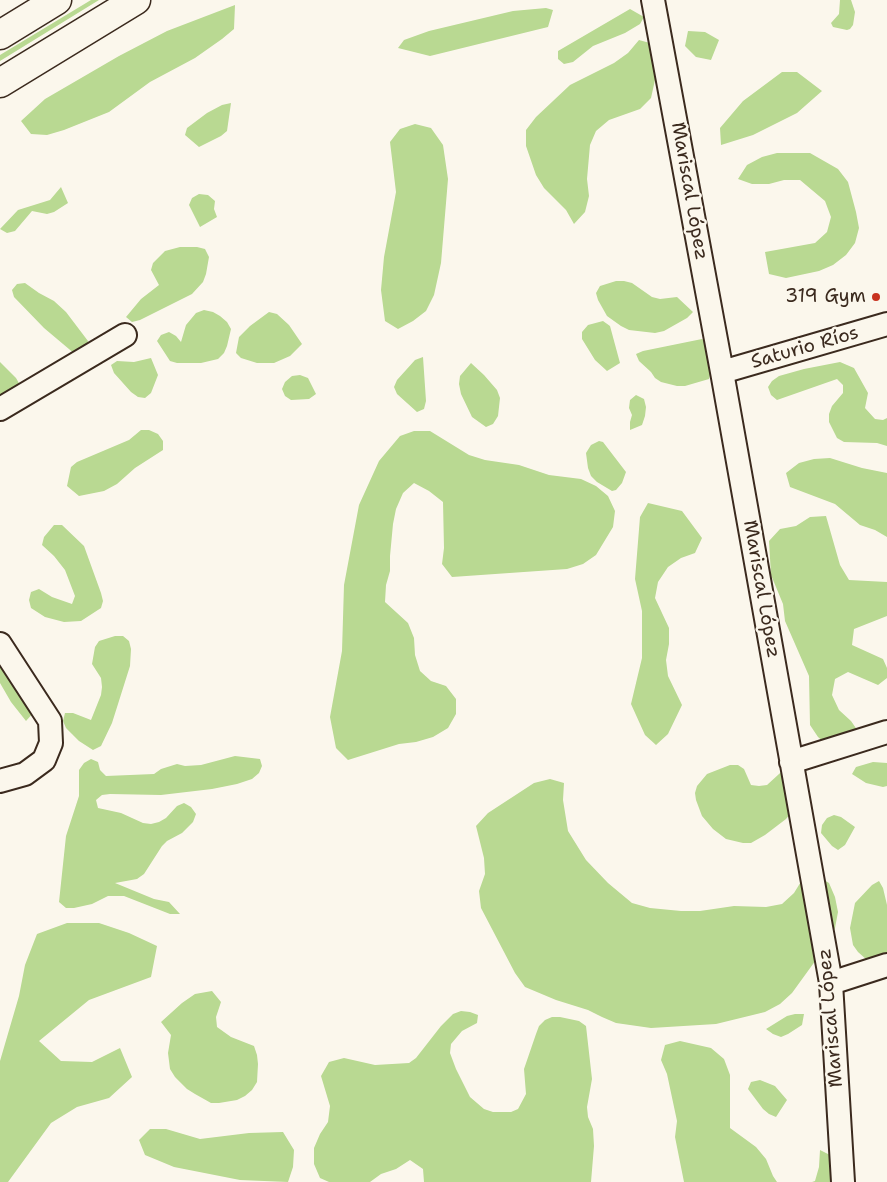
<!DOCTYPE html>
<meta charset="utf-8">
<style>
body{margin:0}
canvas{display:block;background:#fbf7ec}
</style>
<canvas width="887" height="1182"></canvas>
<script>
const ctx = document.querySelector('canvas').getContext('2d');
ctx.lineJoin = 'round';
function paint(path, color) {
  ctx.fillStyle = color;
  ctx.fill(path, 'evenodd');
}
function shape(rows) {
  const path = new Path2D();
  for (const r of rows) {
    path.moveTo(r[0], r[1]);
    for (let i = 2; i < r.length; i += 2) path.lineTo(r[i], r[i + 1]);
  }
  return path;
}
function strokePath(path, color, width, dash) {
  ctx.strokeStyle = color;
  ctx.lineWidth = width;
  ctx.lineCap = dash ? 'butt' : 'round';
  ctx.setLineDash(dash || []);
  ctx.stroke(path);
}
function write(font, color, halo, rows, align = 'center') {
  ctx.font = font + ' "Shantell Sans",sans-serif';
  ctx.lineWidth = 5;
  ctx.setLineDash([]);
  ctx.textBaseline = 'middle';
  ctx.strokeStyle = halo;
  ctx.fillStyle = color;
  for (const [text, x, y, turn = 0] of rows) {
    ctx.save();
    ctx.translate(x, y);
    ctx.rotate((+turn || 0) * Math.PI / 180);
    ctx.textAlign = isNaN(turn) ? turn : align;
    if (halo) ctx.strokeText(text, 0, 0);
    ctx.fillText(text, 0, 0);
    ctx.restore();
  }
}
const green = shape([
 [91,0,99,0,0,61,0,55],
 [840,0,851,0,855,12,853,25,850,29,847,30,833,27,831,23,839,14],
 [235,5,234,29,222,39,195,58,150,82,109,112,64,130,47,135,31,134,21,121,45,99,119,56,167,31],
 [546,8,553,10,548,27,430,56,398,48,404,40,429,31,513,11],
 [630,9,644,17,640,24,625,33,593,46,573,62,564,64,558,59,558,51],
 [688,31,705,32,719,40,711,60,696,57,685,46],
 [639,40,657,45,659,62,651,98,640,109,609,120,596,131,590,145,587,179,589,196,585,212,574,224,566,210,544,188,536,175,526,146,526,130,536,117,570,85,614,63,628,53],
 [782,72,797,72,822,91,797,113,753,135,721,145,720,128,743,101],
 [231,103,227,131,221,136,199,147,185,135,187,128,207,113,222,105],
 [415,124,431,128,443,145,448,179,441,263,434,295,426,311,413,321,398,329,385,321,381,290,384,257,396,192,390,142,400,129],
 [777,153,810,153,838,169,848,182,856,212,859,228,855,243,846,255,833,265,819,271,786,278,769,274,765,252,815,243,827,232,831,217,825,201,800,180,784,180,769,184,752,184,738,179,747,165,762,157],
 [61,187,68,203,54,212,47,214,32,211,15,231,7,233,0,229,18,210,50,200],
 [199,194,208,195,215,201,214,209,217,217,200,227,189,205,192,198],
 [180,247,197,247,205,249,209,257,206,274,203,282,192,294,140,320,132,322,126,317,141,299,159,285,151,270,153,263,165,251],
 [616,281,624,281,632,283,652,297,660,299,677,297,693,312,687,318,664,331,655,333,629,330,621,326,607,316,598,300,596,293,600,286],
 [25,283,39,293,54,301,66,312,88,341,82,360,44,328,14,297,12,290,17,284],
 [204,310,213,312,220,316,227,322,231,329,227,346,224,353,218,359,201,363,177,363,170,361,157,341,161,335,169,332,176,336,181,342,186,325,196,313],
 [269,312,277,314,289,325,302,344,290,356,274,363,257,363,241,358,236,353,239,337,250,326],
 [603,321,610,326,620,363,607,371,595,360,582,339,582,332,588,325],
 [702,339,711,346,713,363,709,379,685,386,677,386,661,382,655,378,651,372,639,361,636,354,643,351],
 [423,357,426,401,424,409,417,412,397,394,394,387,397,380,415,360],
 [151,358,158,375,151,393,145,398,138,397,131,392,114,373,111,365,117,361,134,362],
 [0,362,16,378,20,385,0,415],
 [840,362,854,368,868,393,865,408,875,419,883,420,887,418,887,446,877,443,844,442,837,438,829,422,829,414,832,406,843,393,843,385,837,379,777,400,771,395,768,387,772,381,779,376,804,369],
 [471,363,484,375,497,390,500,398,498,416,493,424,486,427,472,417,461,394,459,384,460,376],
 [300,375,308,378,316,394,309,399,291,400,285,396,282,389,285,382,292,376],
 [636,395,644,399,646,407,645,416,642,425,630,430,630,422,632,415,629,408,630,400],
 [141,430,149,430,158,434,163,441,163,450,135,468,117,484,104,491,79,496,67,486,71,467,77,462,129,440],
 [414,431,430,431,469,455,485,460,519,465,549,475,581,479,596,486,608,496,615,511,613,527,596,555,583,564,567,569,452,577,442,564,444,548,443,502,429,491,414,483,403,493,396,509,393,524,390,556,390,571,386,585,385,602,408,623,414,638,415,655,420,671,431,681,446,686,456,699,456,714,448,728,433,737,416,742,399,744,348,760,336,748,330,717,342,651,344,585,359,505,379,461,400,436],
 [599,441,603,442,626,472,622,483,616,490,612,491,597,482,591,476,588,468,586,453,591,445],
 [830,458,862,468,887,473,887,537,875,530,860,525,835,504,790,487,786,473,799,463,814,459],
 [648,503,682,511,702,538,695,553,681,558,668,567,658,582,655,598,669,628,669,644,666,660,668,676,682,705,668,734,656,745,645,735,631,704,642,658,642,611,635,579,640,517],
 [826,516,840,565,849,580,887,582,887,616,854,629,852,645,883,659,887,668,887,678,878,685,848,672,835,679,832,695,839,710,851,721,860,734,831,748,818,737,810,725,809,676,785,621,783,604,771,575,769,541,780,529,796,526,810,517],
 [54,525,62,525,84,546,101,593,103,601,101,608,81,621,64,622,45,617,31,608,29,600,31,592,39,589,52,597,72,604,75,596,65,570,54,556,42,545,44,537],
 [115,636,123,636,129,641,131,649,130,666,112,723,101,746,93,750,79,741,66,728,63,721,65,713,73,713,91,720,101,695,102,687,101,678,92,664,95,647,99,641],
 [0,662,21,697,35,711,26,721,11,702,0,683],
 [235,756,260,759,262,766,259,773,252,779,237,784,212,789,161,795,110,794,102,795,96,800,98,808,121,813,143,823,151,824,159,822,166,818,177,806,184,803,191,807,196,814,193,822,182,833,167,841,162,846,144,874,137,879,115,883,154,899,169,902,180,914,170,914,124,896,108,896,92,904,74,908,66,908,59,902,66,836,79,796,79,770,84,763,91,759,98,762,100,770,106,776,154,774,161,769,177,764,185,766,201,765],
 [873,762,887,763,887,786,883,787,866,783,852,774,856,767],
 [791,763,809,787,801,801,786,819,765,835,751,843,743,843,726,839,713,829,702,816,696,800,695,793,697,786,707,774,730,765,738,765,744,769,751,785,759,786,767,785],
 [550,779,564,783,563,800,568,831,586,860,608,883,632,903,650,908,681,911,700,911,734,906,766,907,782,904,794,893,802,880,816,875,829,883,835,897,838,912,835,928,821,953,792,993,780,1004,765,1012,716,1024,651,1028,616,1023,602,1017,588,1010,556,1000,525,987,515,973,481,908,479,891,485,874,484,858,476,826,488,813,534,783],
 [834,815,841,817,855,827,845,845,838,850,832,846,821,833,822,825,827,818],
 [879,881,883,888,887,905,887,973,876,968,858,952,853,945,850,928,855,903,872,885],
 [67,923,99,923,129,933,157,946,151,977,89,1000,39,1041,61,1061,92,1062,120,1048,132,1077,109,1098,77,1107,51,1123,8,1182,0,1182,0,1061,19,996,25,965,37,934],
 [212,991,221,1002,216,1017,217,1027,231,1037,254,1046,257,1055,258,1064,257,1082,252,1090,245,1096,237,1100,219,1103,211,1103,195,1094,187,1089,175,1077,170,1069,168,1053,171,1035,161,1022,182,1003,195,994],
 [461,1011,470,1012,478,1015,477,1023,462,1031,451,1044,450,1053,456,1069,470,1097,484,1109,493,1112,511,1112,518,1109,526,1094,524,1069,536,1034,539,1026,545,1020,552,1017,560,1017,579,1021,586,1026,592,1079,587,1107,588,1117,593,1129,594,1146,591,1182,424,1182,423,1169,410,1160,396,1169,381,1174,370,1182,329,1182,320,1178,314,1164,314,1148,320,1134,328,1122,330,1106,321,1076,329,1062,344,1058,375,1065,409,1063,416,1058,441,1026,453,1014],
 [795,1014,804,1014,802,1025,788,1034,781,1037,773,1034,766,1029,787,1016],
 [680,1041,711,1048,724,1059,730,1075,730,1128,756,1147,766,1159,773,1176,777,1182,684,1182,675,1137,677,1121,667,1074,661,1060,665,1045],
 [760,1080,775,1086,787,1100,776,1117,769,1114,763,1109,748,1089,751,1082],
 [150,1129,166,1129,200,1139,249,1133,283,1132,294,1150,293,1167,288,1182,240,1180,174,1167,145,1155,139,1140],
 [820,1150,834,1157,842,1172,856,1182,812,1182,815,1181,819,1167]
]);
const minor = shape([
 [653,0,722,372,831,983,843,1182],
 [722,372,887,324],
 [0,409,125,335],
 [0,644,50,721,51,743,44,760,25,774,0,781],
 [791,762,887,732],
 [831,983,887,965]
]);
const highway = shape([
 [0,35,57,0],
 [0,83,136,0]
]);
const markers = [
 [876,297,5,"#c8321e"]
];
const streetNames = [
 ["Mariscal López",689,191,80],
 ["Saturio Ríos",805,348,-16],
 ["Mariscal López",761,589,80],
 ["Mariscal López",831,1018,-95]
];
const poiNames = [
 ["319 Gym",866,297]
];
paint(green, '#b9d992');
strokePath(minor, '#3b2a1e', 26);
strokePath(highway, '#3b2a1e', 31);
strokePath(minor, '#fbf7ec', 22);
strokePath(highway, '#fbf7ec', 28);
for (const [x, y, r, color] of markers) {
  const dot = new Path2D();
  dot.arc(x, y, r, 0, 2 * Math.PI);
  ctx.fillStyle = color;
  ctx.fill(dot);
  strokePath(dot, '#fbf7ec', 2);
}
write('19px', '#3b2a1e', '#fbf7ec', streetNames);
write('19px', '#3b2a1e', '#fbf7ec', poiNames, 'right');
</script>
